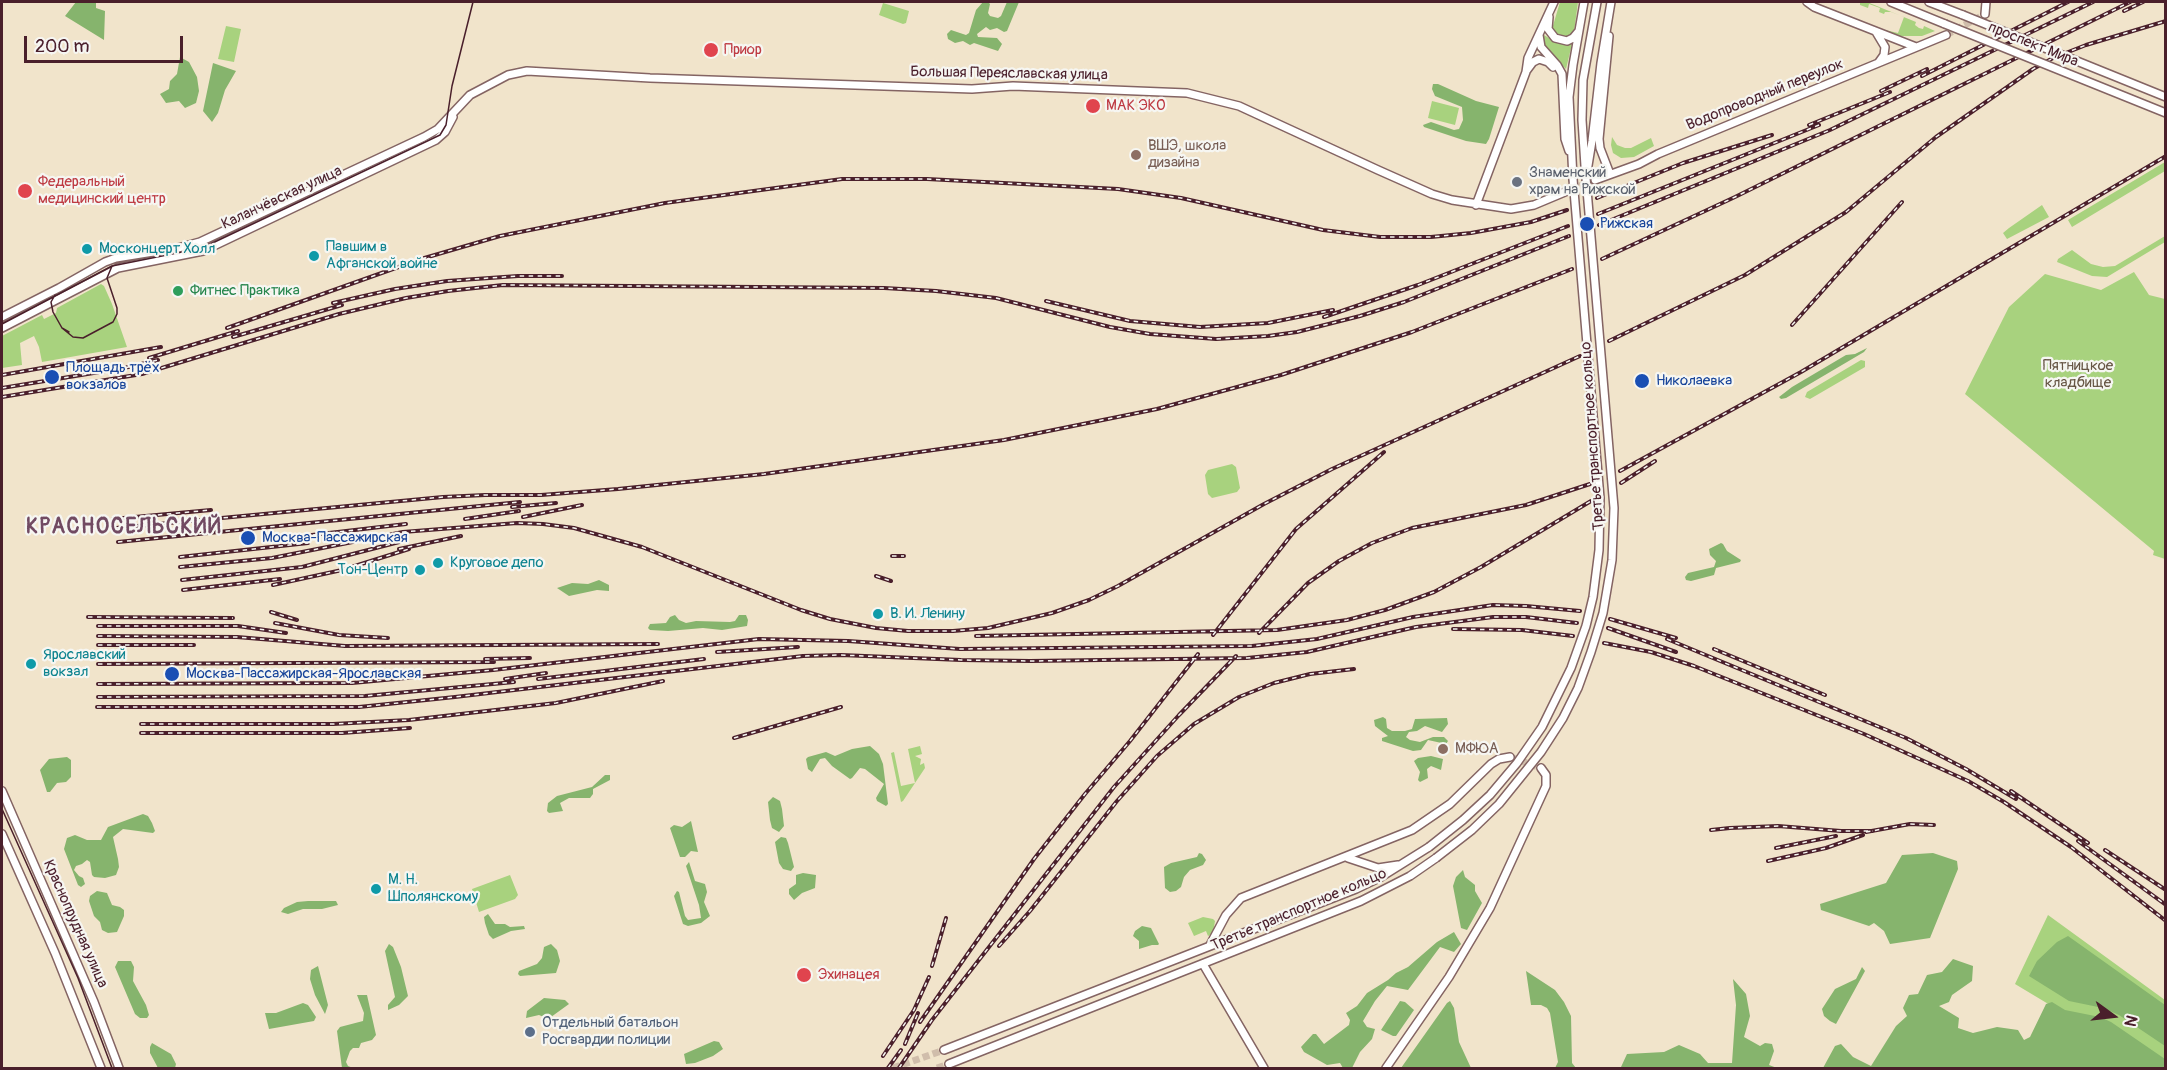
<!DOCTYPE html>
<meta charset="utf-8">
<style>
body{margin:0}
#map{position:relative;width:2167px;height:1070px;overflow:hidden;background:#f1e4cb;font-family:Pangolin,sans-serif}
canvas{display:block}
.frame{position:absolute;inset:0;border:3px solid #4a1f2b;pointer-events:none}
.north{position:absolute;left:2083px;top:986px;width:60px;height:60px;-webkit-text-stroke:4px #f6f6f2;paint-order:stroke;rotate:105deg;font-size:16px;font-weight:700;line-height:24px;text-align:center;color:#4a1f2b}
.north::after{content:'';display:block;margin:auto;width:21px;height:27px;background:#4a1f2b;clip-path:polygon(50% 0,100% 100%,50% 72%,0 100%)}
.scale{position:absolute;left:24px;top:36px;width:159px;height:27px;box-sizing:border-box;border:3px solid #4a1f2b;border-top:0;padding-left:8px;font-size:18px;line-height:21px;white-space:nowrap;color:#4a1f2b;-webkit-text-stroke:4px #f6f6f2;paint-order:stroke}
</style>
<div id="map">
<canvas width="2167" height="1070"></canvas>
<div class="frame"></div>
<div class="north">N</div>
<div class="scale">200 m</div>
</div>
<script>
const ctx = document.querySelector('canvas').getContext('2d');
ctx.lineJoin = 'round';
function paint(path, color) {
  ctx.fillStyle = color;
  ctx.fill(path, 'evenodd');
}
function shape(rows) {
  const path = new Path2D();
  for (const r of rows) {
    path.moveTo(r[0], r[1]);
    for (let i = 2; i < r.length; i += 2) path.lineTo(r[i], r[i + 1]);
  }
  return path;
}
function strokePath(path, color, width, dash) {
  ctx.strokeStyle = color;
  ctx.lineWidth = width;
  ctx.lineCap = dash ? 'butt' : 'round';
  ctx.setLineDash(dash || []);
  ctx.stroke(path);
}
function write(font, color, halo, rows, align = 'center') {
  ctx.font = font + ' Pangolin,sans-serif';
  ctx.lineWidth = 4.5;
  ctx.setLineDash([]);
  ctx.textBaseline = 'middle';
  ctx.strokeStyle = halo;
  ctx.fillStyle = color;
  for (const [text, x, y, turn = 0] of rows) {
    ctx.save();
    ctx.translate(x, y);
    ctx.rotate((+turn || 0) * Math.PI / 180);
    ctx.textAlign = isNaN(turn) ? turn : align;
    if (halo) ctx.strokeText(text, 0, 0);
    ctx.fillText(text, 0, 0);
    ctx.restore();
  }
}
const green = shape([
 [1560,2,1578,2,1574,32,1566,37,1559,36,1552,29],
 [1860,2,1867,2,1916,22,1915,25,1919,28,1923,29,1924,26,1935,31,1922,36,1899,36,1885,30,1898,33,1904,17,1891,12,1885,12,1884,14,1879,12,1880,8,1869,4,1868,8,1860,5],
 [883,3,909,11,906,23,903,24,879,15],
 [226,26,241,29,234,62,218,59],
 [1544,35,1557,43,1572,44,1566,69,1544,47,1541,40],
 [1432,101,1459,108,1455,125,1428,118],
 [1612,137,1617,145,1625,148,1631,148,1651,138,1654,146,1634,157,1621,158,1613,153,1611,145],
 [2165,162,2165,171,2072,227,2068,220],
 [2042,205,2049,217,2007,239,2003,233,2009,228],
 [2165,236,2165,242,2107,277,2092,276,2057,262,2058,259,2072,250,2091,264,2103,267,2115,266],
 [2134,272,2149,295,2165,299,2165,559,2153,555,2154,551,1965,394,2009,307,2045,274,2101,290],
 [101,284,104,286,112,304,127,347,42,362,39,347,34,336,20,343,22,365,2,368,2,336,42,315,44,319,56,313,57,308],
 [1861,360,1865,361,1865,367,1810,399,1805,397,1807,392],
 [1232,464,1236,467,1240,488,1237,492,1212,498,1208,494,1205,475,1208,470],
 [920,746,922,754,915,756,921,759,920,765,924,763,925,768,903,801,901,802,891,753,894,752,901,786,915,783,908,749],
 [510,875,518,895,515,899,479,912,472,889],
 [2048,915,2165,1000,2165,1068,2017,1068,2050,1005,2015,984],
 [1203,917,1213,919,1215,921,1213,933,1208,936,1206,931,1194,936,1188,923]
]);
const forest = shape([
 [76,2,96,2,96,8,105,11,104,40,65,16],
 [983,2,988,2,990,4,988,13,990,16,998,18,1001,16,1007,2,1019,2,1007,31,1004,32,997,28,990,30,986,27,977,34,978,37,997,38,1002,44,998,51,974,43,970,45,963,41,955,43,948,39,947,34,951,30,966,35,969,33,976,10],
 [180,57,189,62,197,77,199,91,196,103,185,108,179,101,166,103,160,94,169,89,170,81,177,74],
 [213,63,236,71,225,90,218,113,212,122,203,111],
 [1433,84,1438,84,1476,101,1499,107,1489,139,1486,144,1466,141,1424,127,1423,125,1431,122,1454,130,1459,129,1463,120,1462,107,1435,96,1432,89],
 [1867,348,1864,352,1786,398,1781,399,1779,397,1792,387,1846,355,1855,354],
 [1721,543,1723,544,1727,551,1741,560,1740,562,1716,568,1714,575,1691,581,1686,580,1685,577,1688,573,1714,567,1716,561,1710,555,1709,549],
 [599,580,609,585,609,591,597,590,569,596,557,588,572,583,588,584],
 [675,615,679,620,686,623,696,621,730,622,735,621,739,615,746,615,748,620,747,626,722,630,703,628,668,631,650,630,648,628,650,624,666,623,670,617],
 [1383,717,1386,719,1387,728,1392,731,1405,731,1412,729,1415,719,1447,718,1448,724,1442,732,1425,726,1417,731,1409,732,1406,737,1410,740,1420,742,1433,737,1444,737,1448,741,1446,744,1428,740,1421,750,1413,751,1382,741,1382,738,1388,736,1375,726,1374,720],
 [870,746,879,754,883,764,888,804,886,806,877,801,876,798,884,784,865,769,860,768,852,778,850,779,832,766,825,758,820,759,812,772,808,769,806,759,808,757,826,752,835,756,852,749],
 [1431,756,1443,759,1441,770,1431,766,1427,769,1428,778,1420,782,1418,780,1420,772,1414,761,1418,758],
 [67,757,71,760,71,777,66,782,57,783,50,792,47,792,40,770,49,759],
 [605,775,610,775,610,780,593,789,593,794,590,798,569,798,560,803,563,811,549,813,547,811,548,803,557,796,592,787],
 [773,797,780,801,782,809,784,826,779,832,772,828,770,820,768,802],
 [143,814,148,816,152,823,155,831,153,833,123,829,113,837,118,859,119,867,116,875,105,878,94,877,92,875,90,862,87,860,82,864,76,866,74,870,79,876,83,878,85,884,81,887,78,885,64,849,67,838,75,835,87,840,101,840,108,827],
 [691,821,698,852,691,851,685,857,680,857,670,828,674,825,682,827],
 [781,837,786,838,788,843,794,867,791,871,783,869,779,863,775,842],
 [1199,853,1202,854,1206,860,1203,865,1190,870,1184,877,1181,887,1176,891,1170,892,1165,888,1164,867,1171,863,1197,857],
 [1933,853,1957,861,1958,869,1930,938,1890,944,1884,931,1874,923,1869,926,1821,910,1820,904,1886,883,1902,855],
 [689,862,695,881,705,884,707,892,704,902,710,916,701,923,688,926,683,924,674,896,677,891,679,892,685,916,688,920,701,918,699,905,686,866],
 [1463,870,1465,877,1475,885,1475,891,1482,903,1467,930,1461,928,1453,886,1456,877],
 [803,873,816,875,815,888,802,893,794,900,789,894,789,889,796,884,796,875],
 [97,891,107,893,112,905,120,907,124,910,124,916,117,932,108,933,102,930,100,922,94,916,89,901,90,896],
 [308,901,336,901,338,905,322,909,303,909,288,914,281,912,284,908,297,902],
 [488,914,495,924,505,924,510,927,524,926,525,929,511,931,493,939,489,935,485,923,484,917],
 [1142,926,1151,928,1159,944,1158,945,1152,945,1139,949,1139,941,1133,936,1135,931],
 [1454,932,1461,944,1454,952,1440,947,1408,990,1387,986,1375,1001,1363,1021,1367,1027,1375,1029,1372,1039,1360,1052,1352,1068,1343,1068,1340,1063,1327,1065,1304,1052,1301,1047,1313,1034,1316,1034,1324,1044,1349,1025,1350,1020,1346,1013,1357,1006,1367,993,1388,980,1396,973,1408,967,1437,942],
 [2068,936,2165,1005,2165,1046,2119,1015,2103,1008,2069,1001,2029,976,2037,961,2057,942],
 [389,944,393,947,401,967,408,996,399,1005,388,1010,388,1005,395,997,385,951],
 [551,944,557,950,560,961,556,973,520,976,518,974,519,971,537,964,542,958,544,947],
 [1953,959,1973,966,1972,981,1952,995,1949,1002,1939,1006,1959,1018,1958,1028,1973,1033,1997,1027,2018,1030,2024,1040,2030,1037,2046,1004,2052,1002,2065,1010,2100,1017,2111,1022,2165,1059,2165,1068,2144,1067,2142,1068,1823,1068,1835,1046,1841,1044,1853,1057,1871,1066,1896,1026,1907,1016,1903,1008,1909,995,1918,994,1927,975,1942,972],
 [118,961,131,961,134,967,133,981,146,1005,149,1015,147,1018,140,1018,135,1014,115,967],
 [318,966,328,1005,325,1014,315,995,310,979,311,970],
 [1862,967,1865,971,1836,1024,1830,1021,1824,1016,1822,1009,1835,989,1856,979],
 [1526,971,1555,990,1564,1002,1571,1016,1572,1063,1576,1068,1555,1068,1558,1062,1550,1013,1547,1008,1541,1005,1531,1005],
 [1733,979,1746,994,1750,1016,1744,1037,1760,1046,1765,1043,1772,1044,1774,1051,1769,1065,1777,1068,1591,1068,1621,1067,1627,1054,1664,1052,1679,1045,1700,1054,1708,1063,1732,1063,1736,1005],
 [357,995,367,995,376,1035,372,1040,361,1043,359,1048,353,1048,350,1051,346,1062,348,1066,353,1068,342,1068,337,1031,340,1027,363,1021,364,1013],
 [544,998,565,1000,569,1004,551,1017,546,1018,539,1015,526,1018,527,1011],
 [1400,1001,1405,1002,1414,1010,1396,1036,1393,1036,1381,1030],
 [1450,1001,1454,1008,1459,1042,1471,1068,1401,1068,1447,1003],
 [303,1003,308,1005,316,1017,314,1021,269,1029,265,1013,276,1013],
 [714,1041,719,1042,723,1049,713,1056,695,1063,686,1064,684,1054],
 [152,1043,171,1054,176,1064,175,1068,158,1068,150,1053,150,1047]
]);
const majorTunnel = shape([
 [1946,35,1985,14],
 [1570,190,1595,180],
 [1510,757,1541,768],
 [893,1068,944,1050],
 [937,1068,949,1064]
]);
const major = shape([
 [1807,2,1814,7,1916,47],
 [1891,2,1945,24],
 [1929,2,1963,15],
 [1985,14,1986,2],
 [1549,17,1548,29,1555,38,1567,41,1573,38,1578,32],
 [1876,32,1885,47,1884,55,1879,62],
 [1539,35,1541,47,1557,65,1562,74,1565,139,1569,151],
 [1609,36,1599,139,1600,148,1610,174],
 [1527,70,1533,62,1539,59,1548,62,1553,67],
 [1585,166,1582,120,1583,80,1597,2],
 [1586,178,1592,141,1601,63,1611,2],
 [1573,179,1569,97,1573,65,1584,2],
 [1595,180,1639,164,1658,154,1946,35],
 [1476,205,1526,72,1528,58,1554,2],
 [2,317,59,288,105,262,116,258,178,248,200,242,424,137,438,129,470,95,508,75,527,71,650,78,972,89,1013,86,1187,93,1239,106,1378,170,1432,194,1452,200,1511,209,1534,205,1565,192],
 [2,328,118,268,203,251,436,140,445,132,453,117],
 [2,791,94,1002,119,1068],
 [2,834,55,953,101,1068],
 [1348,858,1378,868,1398,865],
 [1210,945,1226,915,1241,898,1412,830,1450,804,1491,764,1499,759,1510,757],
 [1203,964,1264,1068],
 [944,1050,1356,889,1381,877,1429,847],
 [949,1064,1361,901,1410,876,1436,858],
 [1386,1068,1449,977,1490,908,1546,786,1546,775,1541,768]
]);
const tram = shape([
 [55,295,51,302,53,312,62,328,69,332],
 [2,324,112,266,202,248,440,135,446,125,452,86,473,2],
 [62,328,73,337,83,338,113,322,117,314,117,308,107,278,112,266],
 [2,809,78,978,112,1068]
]);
const rail = shape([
 [2124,11,2143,2],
 [1922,76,2068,2],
 [1881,91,1927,69],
 [1809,125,1890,92],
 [1597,198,1683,163,1772,135],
 [1598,214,1819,125],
 [1599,225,1830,130,2093,2],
 [1602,259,1735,197,2130,2],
 [1046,301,1130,321,1200,327,1268,323,1333,310],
 [333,303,395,289,447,281,518,276,562,276],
 [1324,317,1418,285,1568,226],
 [1792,325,1902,202],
 [227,328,421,259,500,236,665,203,842,179,927,179,1118,189,1181,198,1323,230,1380,237,1431,237,1471,233,1531,222,1567,210],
 [233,337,342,305],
 [1609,341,1745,275,1846,212,1936,137,2033,69,2053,58,2086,45,2166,21],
 [149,358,238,331],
 [2,375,161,347],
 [2,388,124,368,158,360],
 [2,397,142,374,339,314,406,298,448,291,503,285,884,288,936,291,996,298,1110,327,1150,334,1216,339,1268,336,1297,332,1360,316,1404,302,1569,236],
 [1620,471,1801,372,2166,156],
 [1621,483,1655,461],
 [512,507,556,503],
 [523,517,582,505],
 [113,519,211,510],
 [465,519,519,511],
 [116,528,443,497,485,495,541,495,618,489,764,474,1004,440,1157,409,1281,375,1412,332,1572,269],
 [295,537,406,524],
 [118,542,520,502],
 [399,549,461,536],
 [892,556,904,556],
 [180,557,308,543],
 [180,567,272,558,403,532,517,523,543,524,574,528,642,547,801,610,830,619,876,628,908,631,953,631,988,628,1052,613,1089,600,1118,586,1264,504,1332,469,1580,356],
 [876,576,891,581],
 [182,580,302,567,407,540],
 [273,585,342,570,409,549],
 [183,590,280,579],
 [271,612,297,620],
 [88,617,233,618],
 [1610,619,1676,638],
 [275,623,339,635,388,638],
 [98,626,238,626,286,633],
 [1608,628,1676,652],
 [1453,629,1522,630,1573,636],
 [1259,633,1308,583,1339,561,1372,543,1412,528,1526,505,1590,484],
 [1213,635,1296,529,1384,452],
 [98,636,237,637,345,646,658,644],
 [976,636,1277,630,1347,620,1385,610,1434,592,1481,567,1591,501],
 [1667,639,1906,738,1966,769,2016,799],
 [1604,643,1651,652,1694,666,1864,734,1968,781,2004,802,2071,847,2166,921],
 [98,645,194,645],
 [1714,649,1825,695],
 [717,652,798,647],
 [485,659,530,658],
 [98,664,494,662],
 [505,679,546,673],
 [538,679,704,659],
 [98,684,352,683,493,670,759,639,848,641,960,649,1252,646,1317,639,1413,617,1493,605,1526,606,1580,611],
 [98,697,365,696,514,682],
 [97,707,359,707,455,697,803,656,841,655,961,660,1030,661,1247,658,1307,652,1416,627,1493,617,1526,617,1577,623],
 [141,724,333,724,409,720,556,703,663,681],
 [141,733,342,733,410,728],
 [734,738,841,707],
 [2011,791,2088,843],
 [1711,830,1730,828,1778,826,1841,831,1873,831],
 [1866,832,1910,824,1934,825],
 [2078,841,2166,905],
 [1776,848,1836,836],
 [2105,850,2166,890],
 [1768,861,1826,848,1863,835],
 [999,946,1030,911,1117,801,1157,756,1194,724,1239,697,1274,683,1310,674,1354,669],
 [932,966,946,918],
 [920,1022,1034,859,1085,794,1130,741,1198,654],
 [905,1044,918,1013],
 [883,1056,914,1010,929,977],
 [888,1068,901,1050],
 [899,1068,932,1020,1114,787,1179,715,1236,656]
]);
const majorBridge = shape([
 [1963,15,2166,97],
 [1945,24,2166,113],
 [1429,847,1463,820,1490,795,1517,763,1542,727,1571,668,1586,626,1593,597,1599,550,1600,498,1573,179],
 [1436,858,1472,830,1499,804,1541,752,1563,718,1578,688,1591,652,1603,613,1612,560,1614,508,1586,178]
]);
const markers = [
 [711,50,8,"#e0444e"],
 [1093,106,8,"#e0444e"],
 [1136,155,6,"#8d6e63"],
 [1517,182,6,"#6b7280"],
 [25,191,8,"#e0444e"],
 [1587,224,8,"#1a4fb4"],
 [87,249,6,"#0f9aa8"],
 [314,256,6,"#0f9aa8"],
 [178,291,6,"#2e9e5b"],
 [52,377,8,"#1a4fb4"],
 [1642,381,8,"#1a4fb4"],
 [248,538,8,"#1a4fb4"],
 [438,563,6,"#0f9aa8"],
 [420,570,6,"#0f9aa8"],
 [878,614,6,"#0f9aa8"],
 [31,664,6,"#0f9aa8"],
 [172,674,8,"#1a4fb4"],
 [1443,749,6,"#8d6e63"],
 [376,889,6,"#0f9aa8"],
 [804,975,8,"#e0444e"],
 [530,1032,6,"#5c6f8a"]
];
const streetNames = [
 ["проспект Мира",2033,45,22],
 ["Большая Переяславская улица",1009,74,1],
 ["Водопроводный переулок",1765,95,-22],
 ["Каланчёвская улица",282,198,-25],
 ["Третье транспортное кольцо",1593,436,-94],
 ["Третье транспортное кольцо",1299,910,-23],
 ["Краснопрудная улица",75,924,66]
];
const healthNames = [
 ["Приор",724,50],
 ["МАК ЭКО",1106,106],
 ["Федеральный",38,182],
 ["медицинский центр",38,199],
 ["Эхинацея",818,975]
];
const educationNames = [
 ["ВШЭ, школа",1148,146],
 ["дизайна",1148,163],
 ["МФЮА",1455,749]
];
const worshipNames = [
 ["Знаменский",1529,173],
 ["храм на Рижской",1529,190]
];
const transitNames = [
 ["Рижская",1600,224],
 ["Площадь трёх",66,368],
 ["вокзалов",66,385],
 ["Николаевка",1656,381],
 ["Москва-Пассажирская",262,538],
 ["Москва-Пассажирская-Ярославская",186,674]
];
const cultureNames = [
 ["Павшим в",326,247],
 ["Афганской войне",326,264],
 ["Москонцерт Холл",99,249],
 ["Круговое депо",450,563],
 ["Тон-Центр",408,570,"right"],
 ["В. И. Ленину",890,614],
 ["Ярославский",43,655],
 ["вокзал",43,672],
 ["М. Н.",388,880],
 ["Шполянскому",388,897]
];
const leisureNames = [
 ["Фитнес Практика",190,291]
];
const parkNames = [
 ["Пятницкое",2078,366],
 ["кладбище",2078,383]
];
const serviceNames = [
 ["Отдельный батальон",542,1023],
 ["Росгвардии полиции",542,1040]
];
const districtNames = [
 ["КРАСНОСЕЛЬСКИЙ",124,528]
];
paint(green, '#a8d27e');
paint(forest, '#86b46d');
strokePath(majorTunnel, '#d0bdab', 7, [7, 3.5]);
strokePath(major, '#846463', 10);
strokePath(major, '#fff', 7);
strokePath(tram, '#4a1f2b', 1.5);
strokePath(rail, '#4a1f2b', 4);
strokePath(rail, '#f6f6f2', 1.5, [4.5]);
strokePath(majorBridge, '#846463', 10, []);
strokePath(majorBridge, '#fff', 7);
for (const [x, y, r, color] of markers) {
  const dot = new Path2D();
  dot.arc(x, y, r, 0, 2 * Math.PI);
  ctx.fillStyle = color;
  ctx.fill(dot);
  strokePath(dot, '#f6f6f2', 2);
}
write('15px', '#4a1f2b', '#f6f6f2', streetNames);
write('15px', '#be3a42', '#f6f6f2', healthNames, 'left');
write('15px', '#785e54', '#f6f6f2', educationNames, 'left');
write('15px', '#5b616d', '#f6f6f2', worshipNames, 'left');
write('15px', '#164399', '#f6f6f2', transitNames, 'left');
write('15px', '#0d838f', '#f6f6f2', cultureNames, 'left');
write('15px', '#27864d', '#f6f6f2', leisureNames, 'left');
write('15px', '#654', '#f6f6f2', parkNames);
write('15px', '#4e5e75', '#f6f6f2', serviceNames, 'left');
ctx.letterSpacing = '1.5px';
write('bold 21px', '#714a62', '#f6f6f2', districtNames);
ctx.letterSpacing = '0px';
</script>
